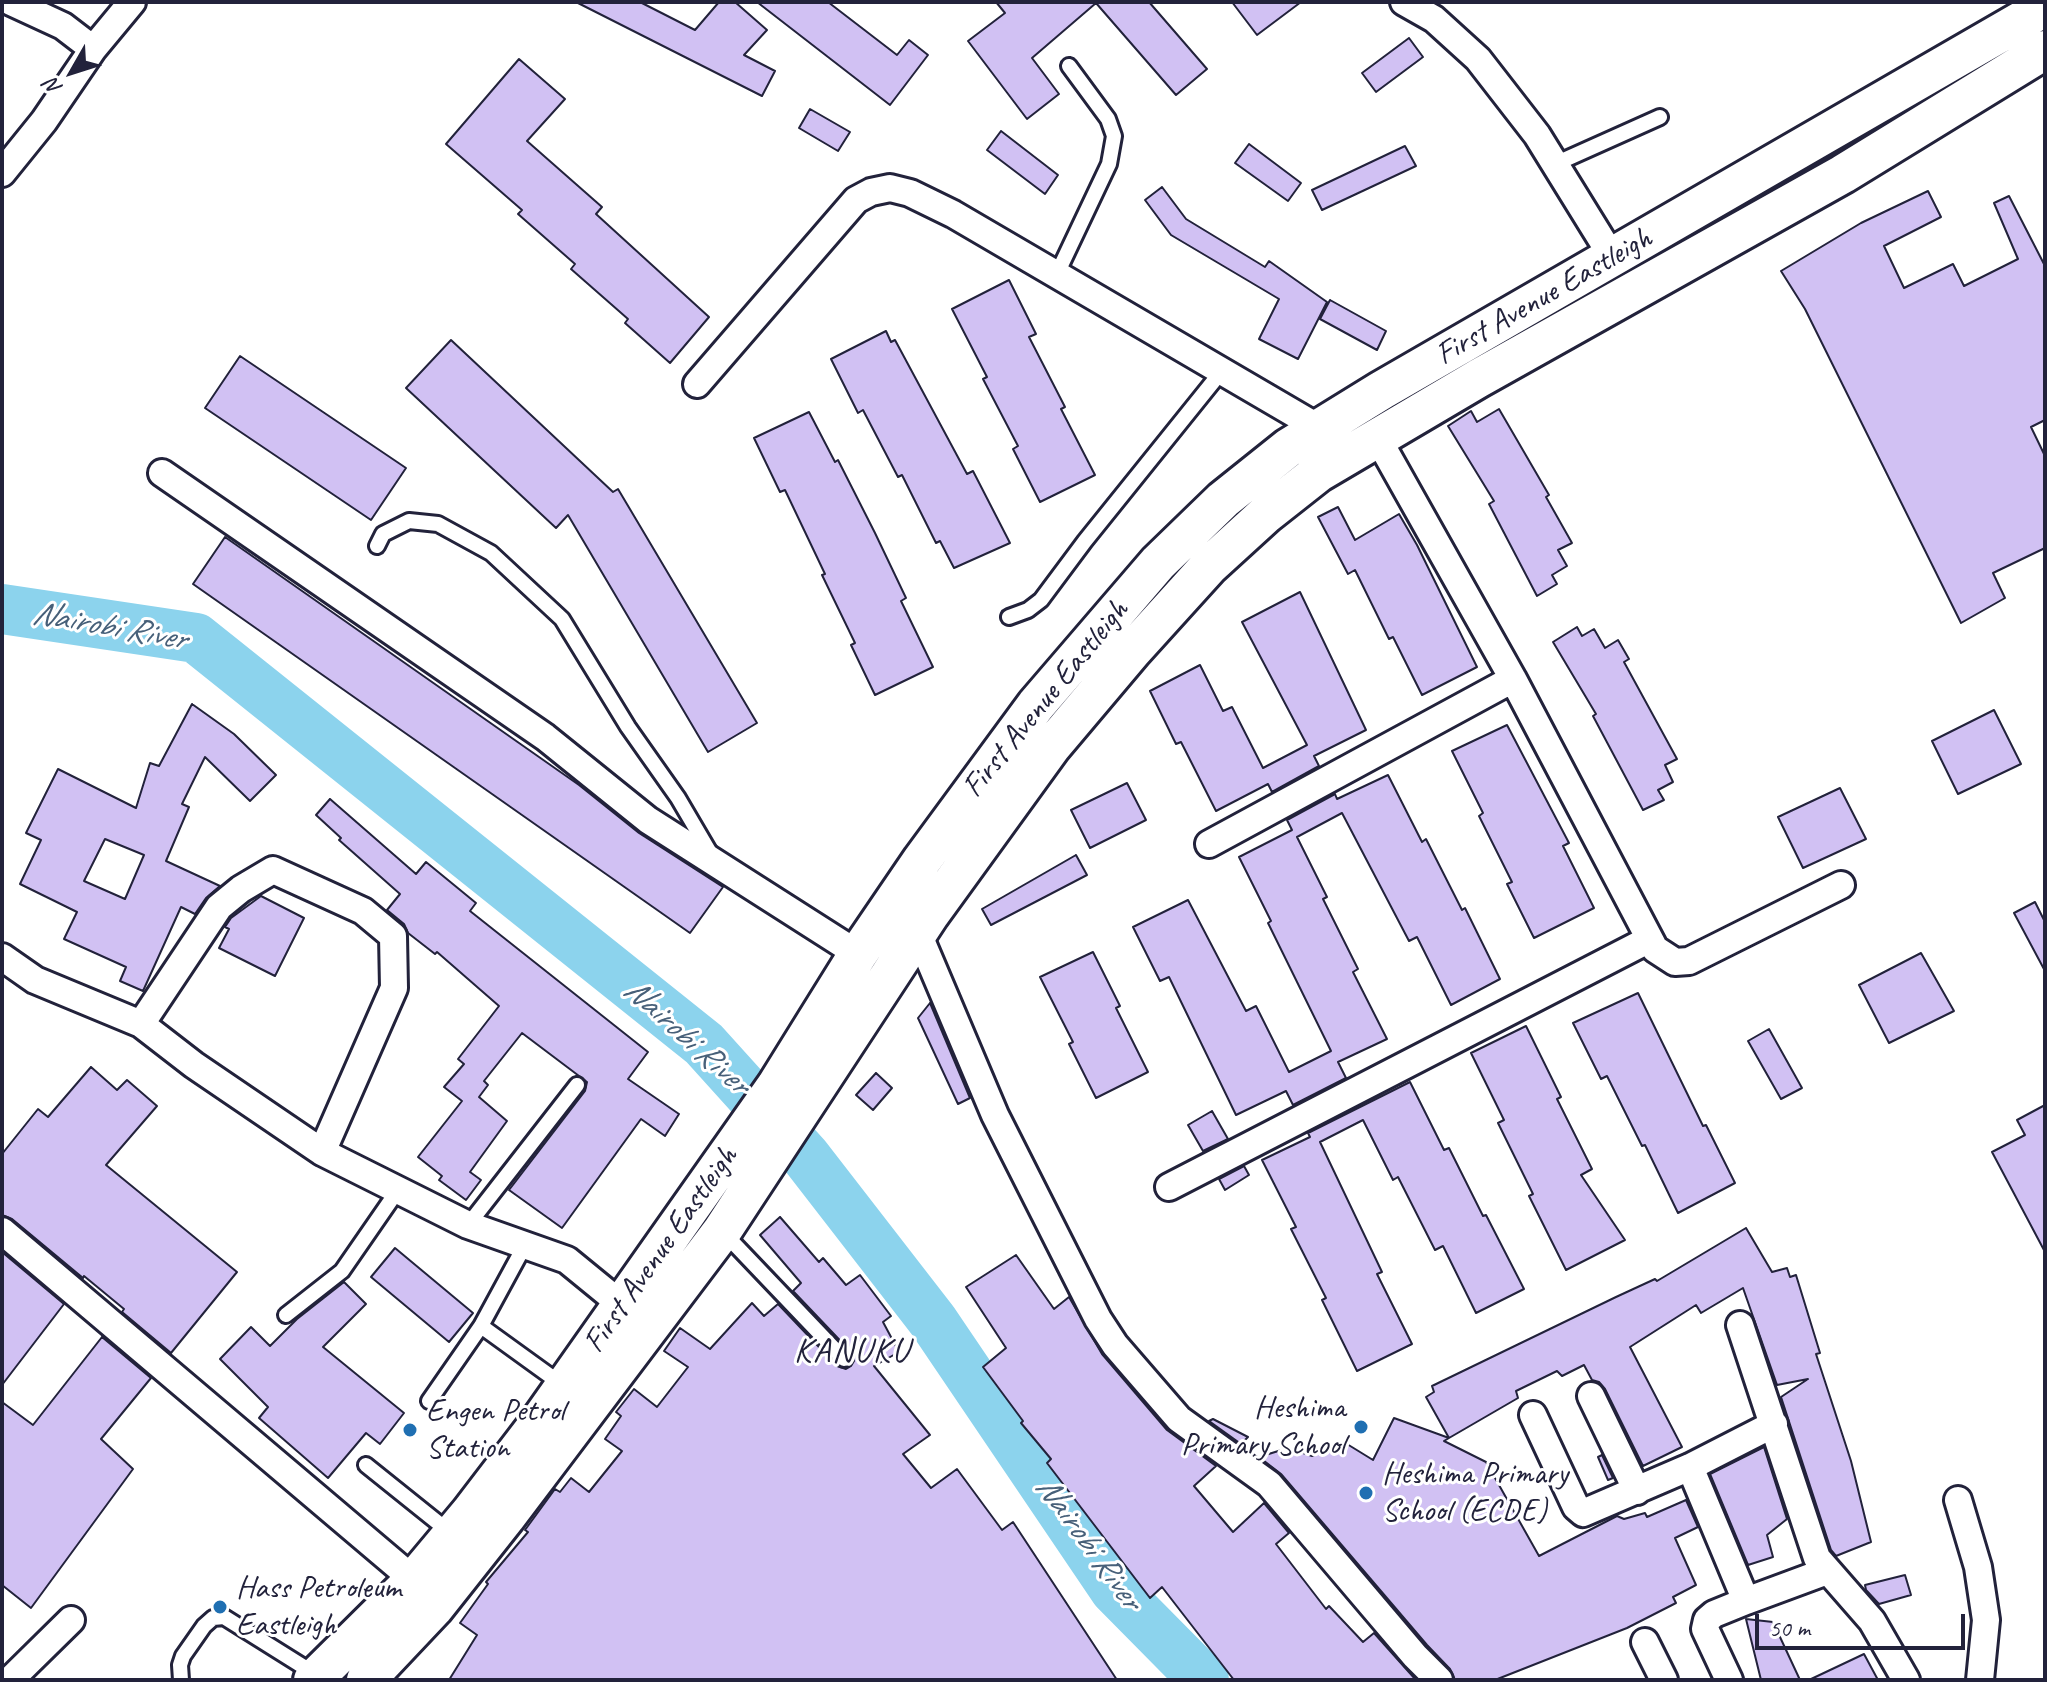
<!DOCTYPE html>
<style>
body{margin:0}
#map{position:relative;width:2047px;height:1682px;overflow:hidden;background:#fff;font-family:Caveat,sans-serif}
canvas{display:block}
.frame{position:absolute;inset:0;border:4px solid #22223b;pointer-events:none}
.north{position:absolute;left:32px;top:32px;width:80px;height:80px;-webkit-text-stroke:6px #fff;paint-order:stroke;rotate:231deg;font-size:22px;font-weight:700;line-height:32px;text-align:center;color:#22223b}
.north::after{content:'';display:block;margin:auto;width:28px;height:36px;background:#22223b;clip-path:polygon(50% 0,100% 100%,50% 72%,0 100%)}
.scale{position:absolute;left:1755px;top:1614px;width:210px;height:36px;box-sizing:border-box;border:4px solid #22223b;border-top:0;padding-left:10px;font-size:24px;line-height:28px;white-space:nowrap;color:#22223b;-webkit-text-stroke:6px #fff;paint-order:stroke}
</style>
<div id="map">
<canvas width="2047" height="1682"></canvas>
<div class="frame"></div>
<div class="north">N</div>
<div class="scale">50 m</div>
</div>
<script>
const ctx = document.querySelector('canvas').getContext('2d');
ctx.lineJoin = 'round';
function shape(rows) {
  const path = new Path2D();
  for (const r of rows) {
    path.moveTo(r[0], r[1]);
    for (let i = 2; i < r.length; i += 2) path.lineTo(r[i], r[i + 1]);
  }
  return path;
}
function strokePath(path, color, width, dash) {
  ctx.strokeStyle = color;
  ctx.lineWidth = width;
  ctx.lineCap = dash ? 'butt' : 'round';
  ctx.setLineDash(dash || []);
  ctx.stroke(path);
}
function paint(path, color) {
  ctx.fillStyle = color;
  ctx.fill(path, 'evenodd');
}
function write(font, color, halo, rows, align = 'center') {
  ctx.font = font + ' Caveat,sans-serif';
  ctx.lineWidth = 6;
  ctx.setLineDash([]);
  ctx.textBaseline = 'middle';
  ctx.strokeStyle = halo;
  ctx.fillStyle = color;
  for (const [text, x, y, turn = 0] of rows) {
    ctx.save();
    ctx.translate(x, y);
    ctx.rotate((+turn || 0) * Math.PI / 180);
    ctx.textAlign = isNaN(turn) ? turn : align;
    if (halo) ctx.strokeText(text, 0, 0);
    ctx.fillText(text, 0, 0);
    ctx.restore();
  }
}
const river = shape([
 [2,609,196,638,704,1044,806,1157,933,1321,1115,1590,1204,1680]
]);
const building = shape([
 [576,2,640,2,695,30,719,2,735,2,767,30,744,55,775,71,762,96,576,2],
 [757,2,828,2,897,55,909,40,928,55,890,105,757,2],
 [996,2,1149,2,1207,69,1176,95,1096,3,1032,58,1059,94,1027,119,968,41,1005,13,996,2],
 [1232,2,1301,2,1257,35,1232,2],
 [1409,38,1423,57,1376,92,1362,73,1409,38],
 [519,59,565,99,527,141,602,207,596,214,709,317,670,363,625,323,628,319,571,269,575,264,518,214,522,210,446,144,519,59],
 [810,109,850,132,838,151,799,128,810,109],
 [1001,131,1058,175,1045,194,987,150,1001,131],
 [1249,144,1301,183,1288,201,1235,163,1249,144],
 [1405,146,1416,166,1322,210,1312,190,1405,146],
 [1162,187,1186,219,1265,267,1269,261,1327,302,1298,359,1259,339,1279,299,1171,235,1145,200,1162,187],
 [1928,191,1941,217,1884,246,1904,288,1953,264,1964,286,2018,259,1994,203,2009,196,2045,266,2045,420,2031,427,2045,456,2045,548,1993,573,2005,598,1961,623,1805,309,1781,271,1861,223,1928,191],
 [1009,280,1036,334,1029,337,1065,407,1061,409,1095,475,1040,502,1013,449,1018,446,983,379,987,377,952,309,1009,280],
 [1330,300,1386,331,1377,350,1320,319,1330,300],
 [886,331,891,342,895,340,967,474,973,471,1010,543,954,568,940,541,936,543,902,475,898,477,863,410,858,413,831,359,886,331],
 [451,340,613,492,618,489,757,723,708,752,568,515,556,528,406,388,451,340],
 [240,356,406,468,371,520,205,408,240,356],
 [1499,409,1549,495,1546,497,1572,543,1558,550,1567,566,1552,575,1557,584,1537,596,1489,504,1494,501,1448,426,1471,411,1477,422,1499,409],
 [809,412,835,462,838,460,875,533,906,598,901,601,933,667,875,695,851,645,855,643,822,575,825,574,785,490,780,492,754,438,809,412],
 [1338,507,1355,540,1399,514,1417,545,1477,667,1422,695,1393,637,1389,639,1355,570,1348,574,1318,517,1338,507],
 [225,537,579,785,639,833,723,887,690,933,193,584,225,537],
 [1300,592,1366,730,1314,756,1319,766,1272,792,1268,784,1216,811,1181,742,1176,744,1150,691,1200,665,1223,711,1232,707,1263,768,1307,745,1242,622,1300,592],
 [1577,627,1582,636,1594,629,1605,648,1618,640,1629,659,1624,662,1677,759,1665,765,1673,782,1658,790,1664,800,1643,810,1593,716,1596,714,1553,642,1577,627],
 [192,704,234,734,276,775,250,801,205,757,182,804,189,807,166,861,220,886,206,898,195,914,181,907,143,991,120,981,126,967,64,939,77,912,20,884,41,840,26,833,58,769,136,808,150,763,159,766,192,704],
 [105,839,144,855,125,899,84,881,105,839],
 [1994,710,2021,764,1958,794,1932,741,1994,710],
 [1507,725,1569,843,1563,846,1594,908,1534,938,1507,884,1512,882,1479,816,1483,813,1452,751,1507,725],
 [1388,775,1422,842,1426,839,1462,910,1465,908,1500,979,1451,1005,1417,937,1409,941,1342,813,1297,837,1327,897,1323,899,1358,969,1353,972,1387,1039,1338,1062,1346,1078,1293,1105,1286,1091,1236,1115,1169,977,1160,981,1133,927,1188,900,1246,1011,1256,1006,1289,1072,1331,1051,1268,923,1271,921,1239,857,1292,830,1287,820,1335,794,1337,799,1388,775],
 [1127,783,1146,820,1090,848,1071,810,1127,783],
 [1840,788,1866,839,1803,868,1778,817,1840,788],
 [330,799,416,874,426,862,476,903,470,911,648,1052,628,1079,679,1114,665,1136,641,1119,562,1228,509,1190,585,1091,587,1082,522,1033,484,1081,488,1085,479,1097,507,1121,470,1172,481,1180,466,1200,439,1180,442,1176,418,1157,462,1101,444,1087,464,1064,458,1059,499,1006,437,952,435,954,408,933,404,924,387,910,400,894,339,840,341,838,316,815,330,799],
 [1076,855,1087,875,991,925,982,909,1076,855],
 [261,896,304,918,275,976,219,948,229,929,225,927,231,918,261,896],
 [2035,902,2045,922,2045,971,2014,913,2035,902],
 [1093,952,1120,1006,1116,1008,1148,1072,1096,1098,1069,1044,1073,1042,1040,977,1093,952],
 [1921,953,1954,1011,1889,1043,1859,985,1921,953],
 [1638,993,1703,1126,1706,1125,1735,1183,1678,1213,1645,1145,1642,1146,1607,1076,1601,1079,1573,1023,1638,993],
 [930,1003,970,1098,958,1104,918,1018,930,1003],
 [1526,1026,1561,1097,1557,1099,1592,1169,1581,1175,1625,1240,1566,1270,1529,1196,1533,1194,1498,1123,1504,1120,1471,1053,1526,1026],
 [1769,1029,1802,1088,1781,1099,1748,1041,1769,1029],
 [91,1067,117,1090,127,1080,157,1106,106,1165,237,1272,171,1353,122,1312,124,1309,84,1276,83,1278,12,1219,2,1215,2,1154,38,1109,48,1117,91,1067],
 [876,1073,892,1088,873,1110,856,1095,876,1073],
 [1410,1082,1444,1150,1449,1148,1483,1216,1486,1215,1524,1289,1476,1313,1443,1246,1435,1250,1398,1177,1393,1180,1363,1120,1320,1142,1382,1272,1377,1274,1412,1344,1357,1371,1322,1300,1326,1298,1291,1229,1296,1227,1262,1160,1310,1137,1308,1133,1410,1082],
 [2045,1105,2045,1252,1992,1152,2025,1135,2017,1120,2045,1105],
 [1212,1111,1228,1139,1203,1151,1188,1125,1212,1111],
 [1244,1166,1249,1175,1225,1190,1219,1179,1244,1166],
 [780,1217,819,1262,823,1258,846,1285,860,1275,891,1316,883,1322,899,1352,874,1366,930,1435,903,1454,931,1488,957,1469,1002,1530,1013,1522,1117,1680,449,1680,477,1635,460,1623,488,1584,486,1582,528,1532,525,1530,555,1489,560,1492,571,1478,589,1492,622,1451,605,1439,621,1416,616,1412,634,1389,657,1407,688,1367,664,1351,680,1328,710,1349,752,1303,764,1316,778,1304,837,1366,846,1369,851,1366,854,1361,852,1353,793,1291,801,1283,760,1235,780,1217],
 [1746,1228,1772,1272,1787,1268,1790,1277,1796,1275,1820,1353,1816,1354,1851,1461,1871,1542,1836,1556,1831,1550,1781,1397,1808,1379,1777,1385,1743,1288,1701,1313,1696,1305,1630,1347,1682,1447,1643,1466,1605,1389,1599,1382,1592,1380,1584,1365,1562,1376,1557,1371,1516,1391,1518,1398,1449,1438,1426,1397,1434,1392,1432,1386,1616,1297,1655,1279,1657,1281,1746,1228],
 [395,1248,473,1313,449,1342,371,1277,395,1248],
 [2,1252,64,1304,2,1385,2,1252],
 [1016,1255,1054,1309,1069,1297,1102,1354,1167,1430,1216,1466,1194,1486,1233,1532,1264,1503,1289,1533,1276,1544,1326,1609,1329,1606,1363,1642,1374,1633,1416,1680,1234,1680,1162,1587,1150,1598,1047,1463,1051,1459,1021,1423,1023,1421,983,1367,1006,1348,966,1287,1016,1255],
 [344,1282,366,1304,323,1347,404,1413,380,1444,366,1433,328,1478,259,1418,268,1407,220,1359,251,1327,270,1346,297,1319,344,1282],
 [102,1337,151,1378,101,1439,133,1469,31,1608,2,1585,2,1402,33,1425,102,1337],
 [1394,1418,1449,1438,1444,1441,1486,1462,1539,1556,1617,1516,1624,1519,1645,1513,1647,1517,1686,1500,1698,1527,1675,1538,1696,1585,1673,1597,1676,1603,1627,1628,1495,1680,1455,1680,1450,1669,1427,1645,1281,1474,1259,1457,1288,1448,1312,1456,1327,1449,1332,1453,1347,1444,1373,1460,1394,1418],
 [1213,1419,1248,1437,1241,1444,1209,1421,1213,1419],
 [1764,1447,1787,1519,1767,1535,1773,1557,1748,1565,1710,1474,1764,1447],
 [1602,1455,1613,1478,1608,1480,1598,1457,1602,1455],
 [1905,1575,1911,1595,1879,1604,1866,1590,1865,1585,1905,1575],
 [1746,1619,1773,1622,1800,1680,1761,1680,1746,1619],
 [1864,1654,1878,1680,1809,1680,1864,1654]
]);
const lane = shape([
 [1555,164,1660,117],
 [1056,276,1109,164,1114,136,1108,119,1069,66],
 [377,546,383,534,409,521,438,524,491,553,562,619,628,727,678,798,712,856],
 [1009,617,1028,610,1041,600,1085,541,1221,372],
 [468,1225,577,1085],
 [723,1232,844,1359],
 [286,1315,342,1271,398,1190],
 [481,1326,564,1386],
 [429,1401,481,1326,525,1245],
 [366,1465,452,1534],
 [181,1680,180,1665,183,1656,204,1626,213,1618,224,1617,315,1674]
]);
const street = shape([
 [11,2,63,26,93,49],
 [1404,2,1434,19,1478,59,1537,135,1613,258],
 [2,173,44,121,93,49,132,2],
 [697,384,856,200,871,192,890,188,910,193,953,214,1319,428],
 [1377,437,1513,679,1655,949,1675,962,1689,961,1841,885],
 [162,473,545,737,648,820,858,954],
 [1209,844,1513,679],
 [918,933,995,1115,1098,1319,1115,1345,1179,1419,1269,1484,1415,1656,1439,1680],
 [2,957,35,980,141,1024,194,1065,322,1152,468,1225,567,1260,622,1305],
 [141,1024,219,907,241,889,273,870,363,911,393,936,394,988,322,1152],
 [1169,1187,1648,940],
 [2,1231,414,1580],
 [1740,1325,1817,1558,1872,1621,1906,1680],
 [1591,1396,1637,1491],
 [1533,1415,1576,1507,1583,1513,1690,1467,1774,1424],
 [1690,1467,1746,1601],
 [1958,1500,1978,1567,1986,1620,1980,1680],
 [1645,1642,1664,1680],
 [10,1680,71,1620],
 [1729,1680,1705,1629,1707,1620,1714,1614,1746,1601,1827,1571]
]);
const secondary = shape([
 [313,1680,414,1580,470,1513,535,1428,776,1086,858,954,922,860,1036,705,1158,563,1223,500,1288,448,1382,390,2045,7],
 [366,1680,434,1608,506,1517,722,1231,930,914,1051,747,1132,651,1209,566,1266,514,1318,473,1479,378,1843,174,2045,50]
]);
const markers = [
 [1361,1427,8,"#1f6fb2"],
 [410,1430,8,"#1f6fb2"],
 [1366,1493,8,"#1f6fb2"],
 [220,1607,8,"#1f6fb2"]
];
const streetNames = [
 ["First Avenue Eastleigh",1544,297,-30],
 ["First Avenue Eastleigh",1046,699,-51],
 ["First Avenue Eastleigh",661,1250,-55]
];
const poiNames = [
 ["Heshima",1345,1409,"right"],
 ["Primary School",1345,1446,"right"],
 ["Engen Petrol",426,1412],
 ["Station",426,1449],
 ["Heshima Primary",1382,1475],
 ["School (ECDE)",1382,1512],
 ["Hass Petroleum",236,1589],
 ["Eastleigh",236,1626]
];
const waterNames = [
 ["Nairobi River",109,627,10],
 ["Nairobi River",686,1037,42],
 ["Nairobi River",1088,1543,54]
];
const neighbourhoodNames = [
 ["KANUKU",852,1352]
];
strokePath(river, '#8cd3ed', 50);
paint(building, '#d1c1f3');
strokePath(building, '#22223b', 2);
strokePath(lane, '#22223b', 20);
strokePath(street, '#22223b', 32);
strokePath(secondary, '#22223b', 44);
strokePath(lane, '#fff', 14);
strokePath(street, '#fff', 26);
strokePath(secondary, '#fff', 38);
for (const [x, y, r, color] of markers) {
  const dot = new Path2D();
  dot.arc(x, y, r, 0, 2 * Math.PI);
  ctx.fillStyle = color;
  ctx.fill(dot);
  strokePath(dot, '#fff', 3);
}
write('32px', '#22223b', '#fff', streetNames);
write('32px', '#22223b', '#fff', poiNames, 'left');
write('italic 34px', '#476079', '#fff', waterNames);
ctx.letterSpacing = '2px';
write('34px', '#22223b', '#fff', neighbourhoodNames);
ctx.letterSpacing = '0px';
</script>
